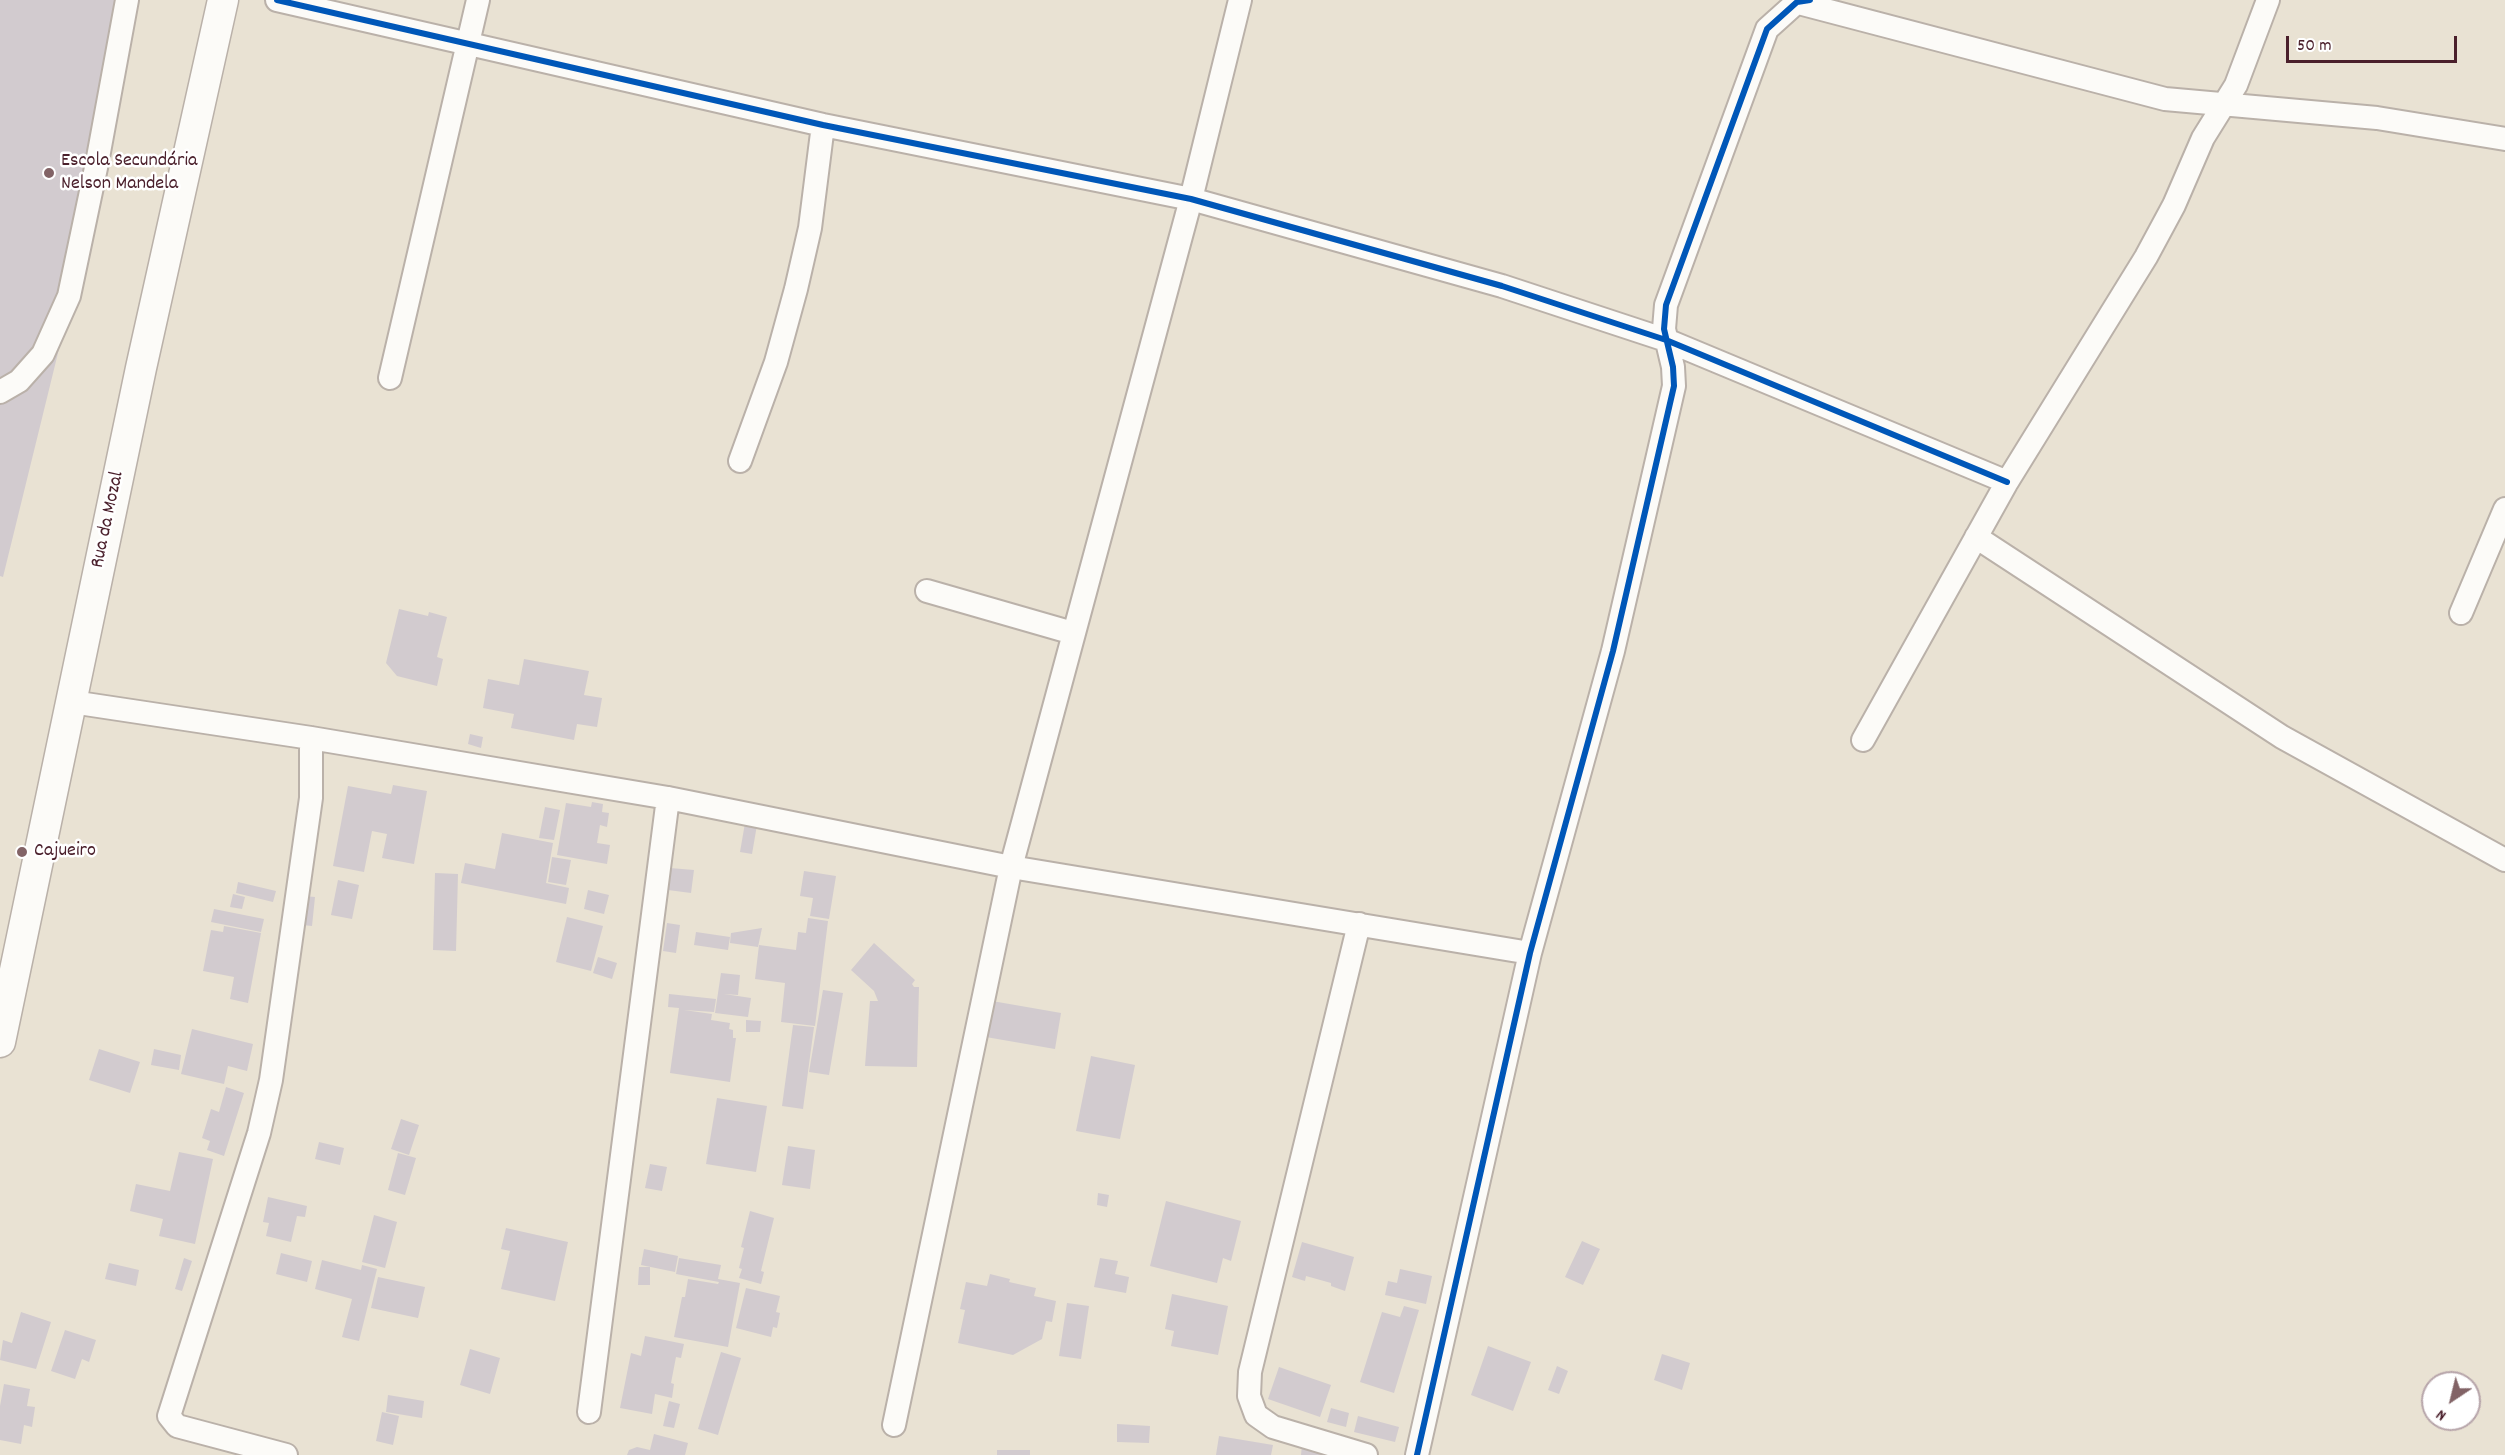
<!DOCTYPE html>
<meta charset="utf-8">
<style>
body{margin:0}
#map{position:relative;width:2505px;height:1455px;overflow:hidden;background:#e9e2d3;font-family:Dekko,sans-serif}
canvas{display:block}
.north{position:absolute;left:2421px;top:1371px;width:60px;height:60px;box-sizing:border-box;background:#fff;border:2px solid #b7a5aa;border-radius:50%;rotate:215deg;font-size:16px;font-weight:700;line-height:24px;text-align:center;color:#4a1f2b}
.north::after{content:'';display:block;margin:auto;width:21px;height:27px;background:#826366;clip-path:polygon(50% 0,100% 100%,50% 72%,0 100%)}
.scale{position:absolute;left:2286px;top:36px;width:171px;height:27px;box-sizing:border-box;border:3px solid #4a1f2b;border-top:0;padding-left:8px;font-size:18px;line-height:21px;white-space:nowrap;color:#4a1f2b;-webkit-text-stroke:4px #fff;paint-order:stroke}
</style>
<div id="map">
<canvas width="2505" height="1455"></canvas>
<div class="north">N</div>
<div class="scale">50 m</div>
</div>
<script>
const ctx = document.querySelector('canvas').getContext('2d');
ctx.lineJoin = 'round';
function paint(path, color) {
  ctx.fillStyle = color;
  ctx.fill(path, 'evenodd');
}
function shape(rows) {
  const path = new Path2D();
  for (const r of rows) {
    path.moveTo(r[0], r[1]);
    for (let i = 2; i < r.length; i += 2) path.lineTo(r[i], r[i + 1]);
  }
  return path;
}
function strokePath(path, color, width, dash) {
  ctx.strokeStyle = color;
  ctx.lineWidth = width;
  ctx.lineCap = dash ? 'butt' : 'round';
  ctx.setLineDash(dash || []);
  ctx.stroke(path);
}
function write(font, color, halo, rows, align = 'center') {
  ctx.font = font + ' Dekko,sans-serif';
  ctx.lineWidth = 5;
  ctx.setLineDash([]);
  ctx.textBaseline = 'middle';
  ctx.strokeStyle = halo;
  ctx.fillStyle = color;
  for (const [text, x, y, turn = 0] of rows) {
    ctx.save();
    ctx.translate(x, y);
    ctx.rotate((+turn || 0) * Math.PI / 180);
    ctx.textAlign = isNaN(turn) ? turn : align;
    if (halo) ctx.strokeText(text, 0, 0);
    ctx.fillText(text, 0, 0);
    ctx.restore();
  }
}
const building = shape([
 [0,0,136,0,71,300,3,577,0,576],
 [399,609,428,616,429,612,447,617,437,657,443,659,437,686,397,676,386,663],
 [524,659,589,671,584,695,602,698,597,727,577,724,574,740,511,728,514,714,483,708,488,679,519,685],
 [470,734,483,737,481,748,468,744],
 [393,785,427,791,414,864,382,858,387,834,372,831,364,872,333,866,348,786,391,794],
 [592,802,603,804,602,812,609,813,607,827,600,825,597,843,610,845,607,864,557,855,566,803,591,807],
 [545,807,560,810,554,840,539,838],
 [745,823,757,825,752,854,740,852],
 [502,833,553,843,546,883,569,888,566,904,461,883,465,863,495,869],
 [552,857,571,860,566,885,548,882],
 [670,868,694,870,691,893,668,890],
 [804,871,836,876,829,919,810,916,813,898,800,896],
 [435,873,458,874,456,951,433,950],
 [338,880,359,885,352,919,331,915],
 [238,882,276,891,273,902,236,893],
 [588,890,609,895,604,914,584,909],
 [233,894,245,897,242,909,230,907],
 [304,896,315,897,312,926,302,925],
 [214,909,264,919,261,932,211,922],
 [567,917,603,926,591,971,556,962],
 [808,918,828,921,815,1026,781,1022,785,983,755,979,759,945,796,950,798,932,806,933],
 [667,923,680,925,676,953,663,951],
 [224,926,261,933,248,1003,230,999,234,977,203,971,211,930,223,932],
 [762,928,758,947,730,943,731,933],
 [696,932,730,937,728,950,694,945],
 [874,943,915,980,912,984,914,987,919,987,917,1067,865,1066,870,1001,878,1001,874,991,851,970],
 [598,957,617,963,612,979,593,973],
 [721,973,740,975,738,995,724,994,751,998,748,1017,715,1013],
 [823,990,843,993,829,1075,809,1072],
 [669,994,716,999,714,1012,684,1010,712,1014,711,1020,730,1023,729,1029,733,1030,733,1038,736,1038,730,1082,670,1073,679,1008,668,1007],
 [992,1001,1061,1013,1055,1049,986,1037],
 [746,1020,761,1021,760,1032,746,1032],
 [793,1025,814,1027,803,1109,782,1106],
 [192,1029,253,1044,247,1071,228,1066,224,1084,181,1074],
 [99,1049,140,1062,130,1093,89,1080],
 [154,1049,181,1055,179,1070,151,1065],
 [1091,1056,1135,1065,1120,1139,1076,1131],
 [226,1087,244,1093,224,1156,207,1150,210,1141,202,1138,211,1109,219,1112],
 [717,1098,767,1106,756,1172,706,1164],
 [401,1119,419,1125,409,1155,391,1149],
 [319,1142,344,1148,340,1165,315,1159],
 [788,1146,815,1150,810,1189,782,1185],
 [179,1152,213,1159,195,1244,159,1236,163,1219,130,1211,136,1184,170,1191],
 [398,1153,416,1158,405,1195,388,1190],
 [650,1164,667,1167,662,1191,645,1188],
 [1098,1193,1109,1195,1107,1207,1097,1205],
 [268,1197,307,1206,305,1217,297,1216,291,1242,266,1236,269,1223,263,1222],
 [1166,1201,1241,1221,1231,1261,1223,1258,1217,1283,1150,1266],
 [750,1211,774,1218,761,1271,764,1272,761,1284,739,1278,742,1269,739,1268,744,1248,741,1247],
 [374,1215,397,1222,385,1268,362,1262],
 [506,1228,568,1242,555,1301,501,1289,510,1251,501,1249],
 [1582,1241,1600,1249,1583,1285,1565,1277],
 [1302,1242,1354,1257,1345,1291,1331,1286,1331,1283,1306,1276,1305,1281,1292,1277],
 [644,1249,678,1256,675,1272,641,1265],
 [281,1253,312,1261,307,1282,276,1274],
 [184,1258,192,1261,182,1291,175,1289],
 [679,1258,721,1265,718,1279,740,1283,728,1347,674,1337,682,1297,685,1297,688,1279,718,1284,719,1282,676,1274],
 [1100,1258,1118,1261,1115,1274,1129,1277,1126,1293,1094,1287],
 [322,1260,361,1270,362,1265,377,1269,359,1341,342,1337,352,1299,315,1289],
 [109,1263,139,1270,136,1286,105,1279],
 [639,1267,650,1267,650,1285,638,1285],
 [1400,1269,1432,1276,1426,1304,1385,1295,1388,1281,1397,1283],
 [990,1274,1010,1279,1009,1282,1036,1288,1034,1296,1056,1301,1052,1322,1046,1321,1042,1339,1013,1355,958,1343,965,1310,960,1309,966,1282,987,1286],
 [378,1277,425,1287,418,1318,371,1308],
 [746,1288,780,1296,776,1312,780,1313,777,1328,773,1327,771,1337,736,1328],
 [1172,1294,1228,1306,1218,1355,1171,1346,1174,1331,1165,1329],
 [1067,1303,1089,1306,1081,1359,1059,1356],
 [1404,1306,1419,1310,1394,1393,1360,1382,1382,1312,1400,1317],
 [21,1312,51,1322,36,1369,0,1360,3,1340,12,1343],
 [65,1330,96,1340,89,1362,82,1359,75,1379,51,1371],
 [645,1336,684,1344,681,1358,676,1357,671,1383,674,1384,672,1398,655,1394,652,1414,620,1408,631,1353,641,1356],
 [1488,1346,1531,1362,1513,1411,1471,1395],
 [470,1349,500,1358,490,1394,460,1385],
 [721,1352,741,1358,718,1435,698,1429],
 [1662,1354,1690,1363,1682,1390,1654,1380],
 [1557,1366,1568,1371,1559,1394,1548,1390],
 [1279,1367,1331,1385,1320,1417,1268,1399],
 [4,1384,30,1389,27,1406,35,1407,32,1427,24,1425,21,1444,0,1440,0,1406],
 [388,1395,424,1401,422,1418,386,1412],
 [669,1401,680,1404,674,1428,663,1426],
 [1331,1408,1349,1413,1346,1427,1327,1422],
 [382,1412,399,1416,393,1445,376,1441],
 [1358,1416,1399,1427,1395,1442,1354,1432],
 [1117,1424,1150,1426,1149,1443,1117,1442],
 [654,1434,688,1443,685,1455,627,1455,629,1450,637,1447,650,1450],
 [1219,1436,1273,1445,1271,1455,1216,1455],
 [1302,1445,1326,1449,1325,1455,1301,1455],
 [997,1450,1030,1450,1030,1455,997,1455]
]);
const minor = shape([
 [277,0,823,125,1191,199,1502,286,1666,340,2007,482],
 [1795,2,2165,99,2377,118,2505,139],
 [390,378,478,0],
 [0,392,19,381,43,354,69,296,97,163,127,0],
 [740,461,776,362,796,289,810,228,823,125],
 [1976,537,2282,737,2505,860],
 [927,591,1073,633],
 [2461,613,2505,509],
 [72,702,311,738,668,798,1011,867,1530,953],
 [1863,740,2007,482,2146,257,2174,205,2203,138,2236,85,2268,0],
 [1359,924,1250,1372,1249,1396,1256,1415,1273,1427,1366,1455],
 [589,1412,668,798],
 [894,1425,1011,867,1191,199,1240,0],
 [286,1455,177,1426,169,1416,259,1133,271,1080,311,798,311,738],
 [1417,1455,1530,953,1613,651,1674,386,1673,367,1664,329,1666,305,1767,29,1797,2,1810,0]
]);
const major = shape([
 [0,1042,141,368,223,0]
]);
const cycleway = shape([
 [277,0,823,125,1191,199,1502,286,1666,340,2007,482],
 [1417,1455,1530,953,1613,651,1674,386,1673,367,1664,329,1666,305,1767,29,1797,2,1810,0]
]);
const markers = [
 [49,173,6,"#826366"],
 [22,852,6,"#826366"]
];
const poiNames = [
 ["Escola Secundária",61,162],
 ["Nelson Mandela",61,185],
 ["Cajueiro",34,852]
];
const streetNames = [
 ["Rua da Mozal",109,520,-78]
];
paint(building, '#d2cbcf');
strokePath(minor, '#bab1a9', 26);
strokePath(major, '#bab1a9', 33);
strokePath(minor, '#fcfbf8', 22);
strokePath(major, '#fcfbf8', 30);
strokePath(cycleway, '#0057b8', 6);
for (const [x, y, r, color] of markers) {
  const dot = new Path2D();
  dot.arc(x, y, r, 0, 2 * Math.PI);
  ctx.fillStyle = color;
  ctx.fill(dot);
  strokePath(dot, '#fff', 2);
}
write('20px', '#4a1f2b', '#fff', poiNames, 'left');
write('20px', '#4a1f2b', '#fff', streetNames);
</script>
